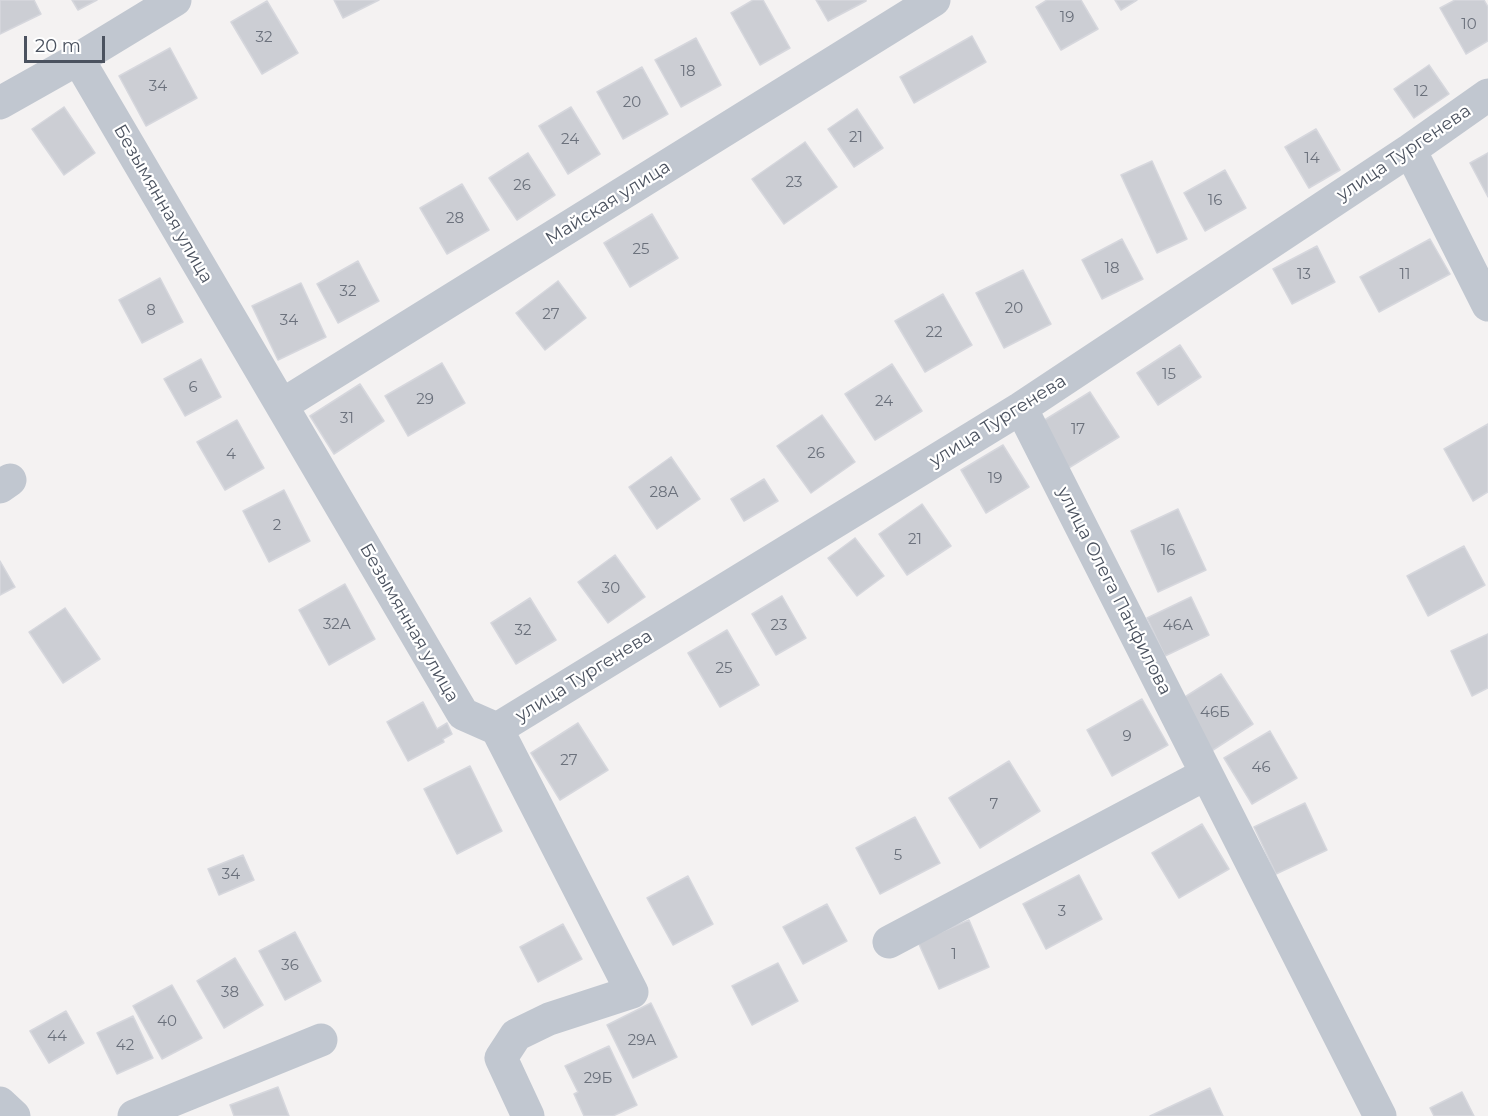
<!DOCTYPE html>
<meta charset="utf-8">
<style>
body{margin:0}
#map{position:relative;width:1488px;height:1116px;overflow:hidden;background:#f4f2f2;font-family:Montserrat,sans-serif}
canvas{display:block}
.scale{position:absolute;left:24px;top:36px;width:81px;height:27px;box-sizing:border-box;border:3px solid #4b525f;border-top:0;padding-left:8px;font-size:18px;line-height:21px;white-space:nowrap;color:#4b525f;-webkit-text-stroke:4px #fff;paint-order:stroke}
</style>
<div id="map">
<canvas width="1488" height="1116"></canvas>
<div class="scale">20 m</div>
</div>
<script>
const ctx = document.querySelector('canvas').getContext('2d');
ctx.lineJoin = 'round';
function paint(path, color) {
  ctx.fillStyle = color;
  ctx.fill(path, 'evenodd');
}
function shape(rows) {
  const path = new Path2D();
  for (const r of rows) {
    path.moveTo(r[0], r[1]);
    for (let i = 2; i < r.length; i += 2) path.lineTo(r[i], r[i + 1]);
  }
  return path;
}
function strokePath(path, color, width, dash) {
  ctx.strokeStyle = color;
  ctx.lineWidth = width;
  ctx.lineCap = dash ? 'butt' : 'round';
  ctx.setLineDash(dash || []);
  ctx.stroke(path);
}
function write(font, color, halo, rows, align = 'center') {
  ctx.font = font + ' Montserrat,sans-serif';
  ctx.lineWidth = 4.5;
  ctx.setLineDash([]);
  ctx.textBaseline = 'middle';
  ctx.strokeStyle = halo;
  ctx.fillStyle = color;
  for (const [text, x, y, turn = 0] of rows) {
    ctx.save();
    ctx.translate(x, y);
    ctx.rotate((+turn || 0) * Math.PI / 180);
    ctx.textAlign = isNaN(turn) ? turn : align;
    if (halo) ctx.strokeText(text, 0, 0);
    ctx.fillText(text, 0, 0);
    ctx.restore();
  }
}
const building = shape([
 [0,0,34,0,41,14,0,34,0,0],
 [72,0,97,0,78,10,72,0],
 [334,0,379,0,343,18,334,0],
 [753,0,763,0,790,48,760,65,731,13,753,0],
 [816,0,866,0,866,1,828,21,816,0],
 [1047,0,1081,0,1098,29,1061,50,1036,7,1047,0],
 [1115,0,1137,0,1121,10,1115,0],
 [1455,0,1484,0,1488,7,1488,41,1466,54,1440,8,1455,0],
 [267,1,298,53,262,74,231,22,267,1],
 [972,36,986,62,914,103,900,77,972,36],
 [696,38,721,85,681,107,655,60,696,38],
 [170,48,197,98,146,126,119,76,170,48],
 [1429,65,1449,94,1414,118,1394,89,1429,65],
 [642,67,668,114,623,139,597,92,642,67],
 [64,107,95,153,64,175,32,129,64,107],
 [571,107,600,154,568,174,539,126,571,107],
 [857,109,883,148,854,167,828,129,857,109],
 [1316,129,1340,170,1309,188,1285,147,1316,129],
 [805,142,837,187,784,224,752,179,805,142],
 [528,153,555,195,517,220,489,178,528,153],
 [1488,153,1488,197,1470,163,1488,153],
 [1152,161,1187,239,1157,253,1121,175,1152,161],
 [1225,170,1246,208,1205,231,1184,193,1225,170],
 [462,184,489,230,447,254,420,208,462,184],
 [652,214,678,258,630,287,604,243,652,214],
 [1122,239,1143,279,1102,299,1082,260,1122,239],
 [1430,239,1450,274,1379,312,1360,277,1430,239],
 [1317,246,1335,282,1292,304,1273,269,1317,246],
 [358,261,379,301,338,323,317,284,358,261],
 [1023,270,1051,324,1004,348,976,293,1023,270],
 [160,278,183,322,142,343,119,300,160,278],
 [558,281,586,318,545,350,516,313,558,281],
 [301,283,326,337,278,360,252,306,301,283],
 [943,294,972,345,925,372,895,321,943,294],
 [1180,345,1201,377,1158,405,1137,373,1180,345],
 [201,359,221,397,185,416,164,379,201,359],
 [442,363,465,403,408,436,385,396,442,363],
 [892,364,922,411,875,440,845,394,892,364],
 [360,384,384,421,334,454,310,416,360,384],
 [1090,392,1119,437,1067,469,1038,424,1090,392],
 [822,415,855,462,811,493,777,446,822,415],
 [237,420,264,468,225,490,197,442,237,420],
 [1488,424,1488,492,1473,501,1444,449,1488,424],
 [1003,445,1029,487,986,513,961,470,1003,445],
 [671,457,700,499,657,529,629,487,671,457],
 [764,479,778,501,744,521,731,499,764,479],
 [284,490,310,541,269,562,243,511,284,490],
 [922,504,951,546,907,575,879,534,922,504],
 [1178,509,1206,570,1158,592,1131,531,1178,509],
 [855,538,884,576,857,596,828,558,855,538],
 [1464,546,1485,585,1428,616,1407,576,1464,546],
 [615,555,645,597,608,623,578,582,615,555],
 [0,561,15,587,0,595,0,561],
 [345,584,375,639,329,665,299,610,345,584],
 [782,596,806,638,776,655,752,614,782,596],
 [1191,597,1209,635,1165,656,1147,618,1191,597],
 [530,598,556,640,516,664,491,623,530,598],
 [65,608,100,659,63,683,29,632,65,608],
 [727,630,759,685,720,707,688,653,727,630],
 [1488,634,1488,688,1472,696,1451,651,1488,634],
 [1221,674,1253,724,1210,752,1177,702,1221,674],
 [1142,699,1168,745,1112,776,1087,730,1142,699],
 [423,702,437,729,447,723,452,734,443,739,444,742,408,761,387,722,423,702],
 [578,723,608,770,560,800,531,753,578,723],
 [1270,731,1297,778,1252,804,1224,758,1270,731],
 [1009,761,1040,811,980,848,949,798,1009,761],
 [470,766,502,831,457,854,424,789,470,766],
 [1305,803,1327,850,1276,874,1254,827,1305,803],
 [915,817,940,863,880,894,856,848,915,817],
 [1202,824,1229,869,1179,898,1152,853,1202,824],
 [243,855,254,880,219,895,208,869,243,855],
 [1079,875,1102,919,1046,949,1023,904,1079,875],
 [688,876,713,924,673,945,647,898,688,876],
 [827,904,847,941,803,964,783,927,827,904],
 [969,920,989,967,939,989,918,942,969,920],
 [563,924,582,959,538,982,520,947,563,924],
 [295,932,321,981,285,1000,259,951,295,932],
 [235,958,263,1005,224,1028,197,981,235,958],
 [778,963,798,1001,752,1025,732,986,778,963],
 [172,985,202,1038,162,1059,133,1006,172,985],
 [651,1003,677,1057,633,1078,607,1025,651,1003],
 [66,1011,84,1043,49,1063,30,1031,66,1011],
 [133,1016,153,1058,117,1074,97,1033,133,1016],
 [609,1046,637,1105,613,1116,584,1116,574,1094,578,1092,565,1066,609,1046],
 [278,1087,289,1116,234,1116,230,1105,278,1087],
 [1210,1088,1223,1116,1150,1116,1210,1088],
 [1462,1092,1474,1116,1434,1116,1430,1108,1462,1092]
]);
const minor = shape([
 [78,59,463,714,497,729,632,992,549,1019,516,1035,501,1058,528,1116],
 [0,103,78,59,175,0],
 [1410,150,1488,305],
 [282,405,934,0],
 [1021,408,1380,1116],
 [0,487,10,480],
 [497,729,1021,408,1410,150,1488,95],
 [889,942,1206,774],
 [0,1103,14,1116],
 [134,1116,321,1040]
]);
const numberNames = [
 ["19",1067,18],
 ["10",1469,25],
 ["32",264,38],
 ["18",688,72],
 ["34",158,87],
 ["12",1421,92],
 ["20",632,103],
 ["21",856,138],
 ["24",570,140],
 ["14",1312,159],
 ["23",794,183],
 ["26",522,186],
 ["16",1215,201],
 ["28",455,219],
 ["25",641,250],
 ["18",1112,269],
 ["13",1304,275],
 ["11",1405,275],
 ["32",348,292],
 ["20",1014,309],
 ["8",151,311],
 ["27",551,315],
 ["34",289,321],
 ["22",934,333],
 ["15",1169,375],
 ["6",193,388],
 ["29",425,400],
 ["24",884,402],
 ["31",347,419],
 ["17",1078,430],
 ["26",816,454],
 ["4",231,455],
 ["19",995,479],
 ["28А",664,493],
 ["2",277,526],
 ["21",915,540],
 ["16",1168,551],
 ["30",611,589],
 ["32А",337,625],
 ["23",779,626],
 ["46А",1178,626],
 ["32",523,631],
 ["25",724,669],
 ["46Б",1215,713],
 ["9",1127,737],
 ["27",569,761],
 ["46",1261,768],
 ["7",994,805],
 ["5",898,856],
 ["34",231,875],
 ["3",1062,912],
 ["1",954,955],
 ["36",290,966],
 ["38",230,993],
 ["40",167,1022],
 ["44",57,1037],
 ["29А",642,1041],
 ["42",125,1046],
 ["29Б",598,1079]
];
const streetNames = [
 ["улица Тургенева",1404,153,-34],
 ["Майская улица",608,203,-32],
 ["Безымянная улица",163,204,60],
 ["улица Тургенева",998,421,-32],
 ["улица Олега Панфилова",1114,591,63],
 ["Безымянная улица",409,623,60],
 ["улица Тургенева",584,676,-32]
];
paint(building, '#ccced4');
strokePath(building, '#d6d7dd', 1.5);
strokePath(minor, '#c1c7d0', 33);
write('15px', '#6b717c', null, numberNames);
write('18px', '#4b525f', '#fff', streetNames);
</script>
